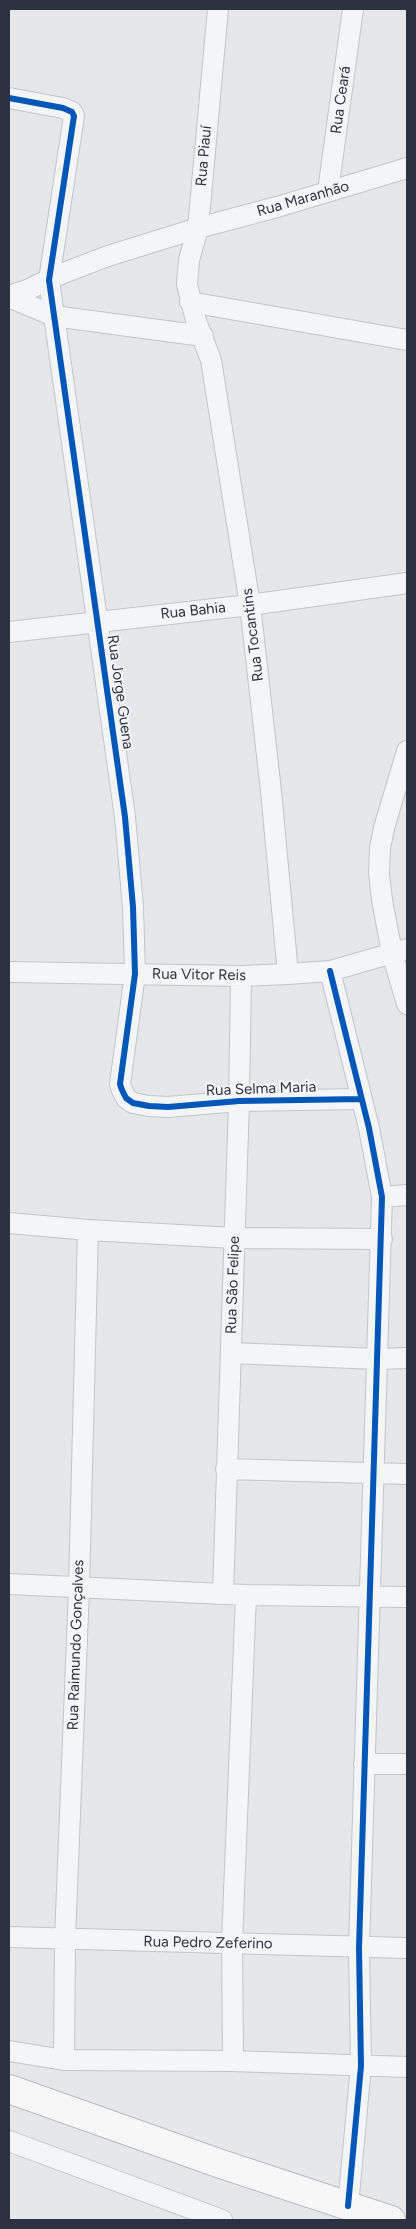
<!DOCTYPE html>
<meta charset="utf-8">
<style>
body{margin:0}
#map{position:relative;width:416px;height:2229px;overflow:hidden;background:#e5e7ea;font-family:Figtree,sans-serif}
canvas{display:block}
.frame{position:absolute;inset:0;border:10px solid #2c3242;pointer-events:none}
</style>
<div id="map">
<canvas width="416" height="2229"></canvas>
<div class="frame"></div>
</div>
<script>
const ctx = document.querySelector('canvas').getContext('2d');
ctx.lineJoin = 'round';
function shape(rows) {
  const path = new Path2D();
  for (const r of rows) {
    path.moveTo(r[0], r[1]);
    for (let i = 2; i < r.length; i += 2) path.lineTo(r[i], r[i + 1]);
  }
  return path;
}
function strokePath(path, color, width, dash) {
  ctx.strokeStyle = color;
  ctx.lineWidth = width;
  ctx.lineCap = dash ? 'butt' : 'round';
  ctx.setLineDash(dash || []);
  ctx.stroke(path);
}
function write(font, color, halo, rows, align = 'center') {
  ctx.font = font + ' Figtree,sans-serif';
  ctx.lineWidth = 4;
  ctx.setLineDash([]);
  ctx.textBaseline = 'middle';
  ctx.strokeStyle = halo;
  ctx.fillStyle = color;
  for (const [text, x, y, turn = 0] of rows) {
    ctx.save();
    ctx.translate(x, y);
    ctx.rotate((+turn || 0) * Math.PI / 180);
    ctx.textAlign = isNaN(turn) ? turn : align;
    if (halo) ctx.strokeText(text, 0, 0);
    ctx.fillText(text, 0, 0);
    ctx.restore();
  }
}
const minor = shape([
 [218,9,198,228,189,260,187,284,196,321,211,360,250,605,271,791,288,974],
 [9,98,63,108,72,112,74,116,49,280,125,817,133,907,135,974,120,1084,122,1090,126,1098,133,1103,149,1106,168,1107,239,1101,361,1099],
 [328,191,353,9],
 [9,296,27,290,61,274,108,256,198,228,277,207,407,168],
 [9,297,54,316,203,336],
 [190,302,407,340],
 [9,632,250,605,407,583],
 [407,751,384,828,380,848,379,873,382,900,392,953,407,1004],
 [330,971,369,1128,382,1197,359,1948,361,2066,348,2206],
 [9,972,241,976,288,974,330,971,407,949],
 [382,1197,407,1195],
 [9,1223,88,1230,234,1238,382,1239],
 [231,1353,377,1359,407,1358],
 [226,1469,407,1474],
 [9,1584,246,1595,407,1597],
 [223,1594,239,1101,241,976],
 [364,1764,407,1764],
 [9,1937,407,1948],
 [9,2051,64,2060,233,2061,407,2067],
 [64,2060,65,1939,79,1588,88,1230],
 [233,2061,232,1942,246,1595],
 [9,2141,222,2220]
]);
const highway = shape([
 [9,2089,221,2164,391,2220]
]);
const cycleway = shape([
 [9,98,63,108,72,112,74,116,49,280,125,817,133,907,135,974,120,1084,122,1090,126,1098,133,1103,149,1106,168,1107,239,1101,361,1099],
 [330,971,369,1128,382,1197,359,1948,361,2066,348,2206]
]);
const streetNames = [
 ["Rua Ceará",341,100,-82],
 ["Rua Piauí",204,156,-85],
 ["Rua Maranhão",303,199,-16],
 ["Rua Bahia",193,611,-6],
 ["Rua Tocantins",253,635,-97],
 ["Rua Jorge Guena",120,692,82],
 ["Rua Vitor Reis",199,975,1],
 ["Rua Selma Maria",261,1089,-2],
 ["Rua São Felipe",233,1285,-88],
 ["Rua Raimundo Gonçalves",76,1645,-88],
 ["Rua Pedro Zeferino",208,1943,1]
];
strokePath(minor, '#c2c4c6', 22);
strokePath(highway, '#b8babe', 30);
strokePath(minor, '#f4f5f6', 20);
strokePath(highway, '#f7f7f8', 28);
strokePath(cycleway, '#0057b8', 6);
write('15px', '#2c3242', '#f3f5f8', streetNames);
</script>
